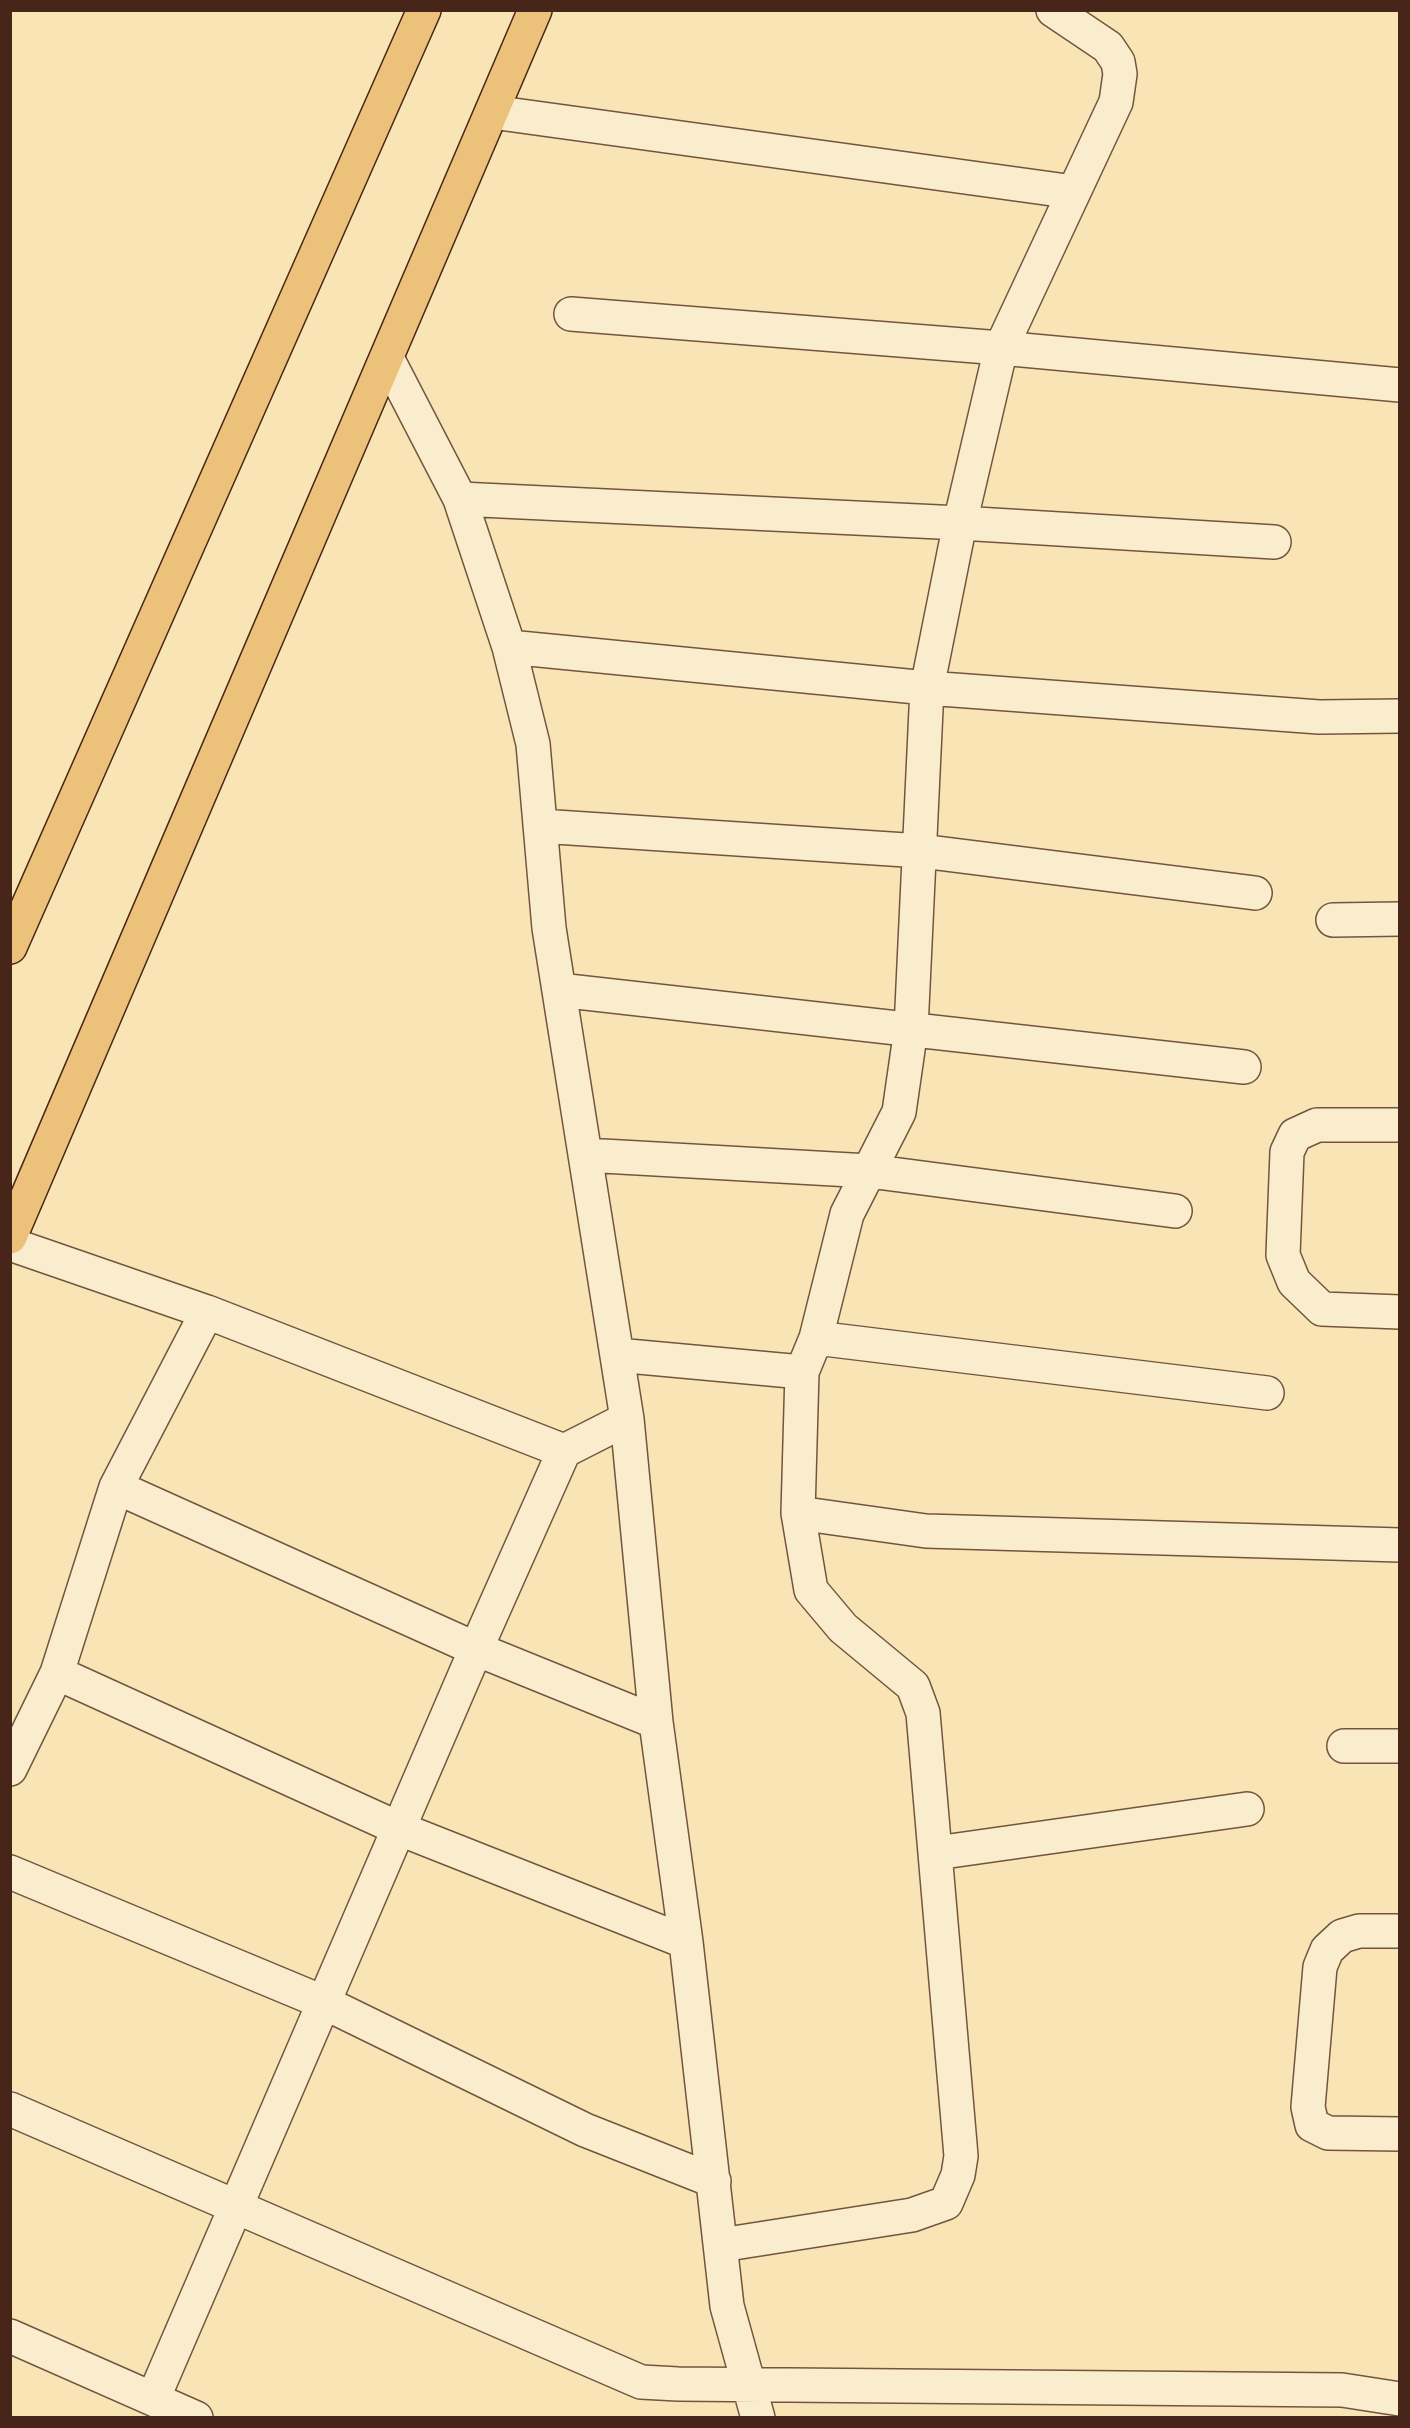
<!DOCTYPE html>
<html>
<head>
<meta charset="utf-8">
<style>
	body { margin:0 }
	#map { position:relative; width:1410px; height:2428px; overflow:hidden; background:#f8e4b4; font-family:Cardo,serif }
	canvas { display:block }
	.frame { position:absolute; inset:0; border:12px solid #472518; pointer-events:none }
</style>
</head>
<body>
<div id="map">
<canvas width="1410" height="2428"></canvas>
<div class="frame"></div>
</div>
<script>
const g = document.querySelector('canvas').getContext('2d');
g.lineJoin = 'round';
function toPath(rows) {
  const path = new Path2D();
  for (const r of rows) {
    path.moveTo(r[0], r[1]);
    for (let i = 2; i < r.length; i += 2) path.lineTo(r[i], r[i + 1]);
  }
  return path;
}
function stroke(path, color, width, dash) {
  g.strokeStyle = color;
  g.lineWidth = width;
  g.lineCap = dash ? 'butt' : 'round';
  g.setLineDash(dash || []);
  g.stroke(path);
}
const minor = toPath([
	[492,112,1074,192],
	[571,314,1001,348,1400,385],
	[387,358,460,499,509,647,533,744,549,928,627,1419,656,1722,686,1942,727,2306,758,2418],
	[460,499,960,523,1274,542],
	[509,647,927,688,1319,717,1400,716],
	[540,826,921,851,1255,893],
	[1333,920,1400,919],
	[559,990,1244,1067],
	[1400,1125,1317,1125,1295,1135,1287,1152,1283,1255,1294,1282,1322,1309,1400,1312],
	[585,1155,869,1171,1175,1211],
	[10,1244,207,1312],
	[816,1338,1267,1393],
	[617,1355,802,1372],
	[116,1487,476,1649,656,1722],
	[798,1513,926,1531,1400,1545],
	[57,1673,400,1829,686,1942],
	[1344,1746,1400,1746],
	[10,1769,57,1673,116,1487,207,1312,564,1451],
	[936,1853,1247,1809],
	[10,1872,325,2003,585,2130,714,2181],
	[1400,1931,1359,1931,1342,1936,1327,1950,1320,1967,1308,2107,1312,2125,1328,2133,1400,2134],
	[10,2109,641,2382,678,2384,1342,2390,1400,2399],
	[721,2245,912,2215,946,2203,958,2175,961,2156,923,1713,913,1686,843,1628,811,1590,798,1513,802,1372,816,1338,847,1214,899,1112,911,1029,927,688,960,523,1001,348,1116,102,1120,74,1118,62,1108,47,1053,10],
	[10,2336,196,2418],
	[153,2399,476,1649,564,1451,627,1419]
]);
const trunk = toPath([
	[10,947,424,10],
	[10,1237,535,10]
]);
stroke(minor, '#73553f', 36);
stroke(trunk, '#472518', 36);
stroke(minor, '#faedce', 33);
stroke(trunk, '#ecc27a', 33);
</script>
</body>
</html>
